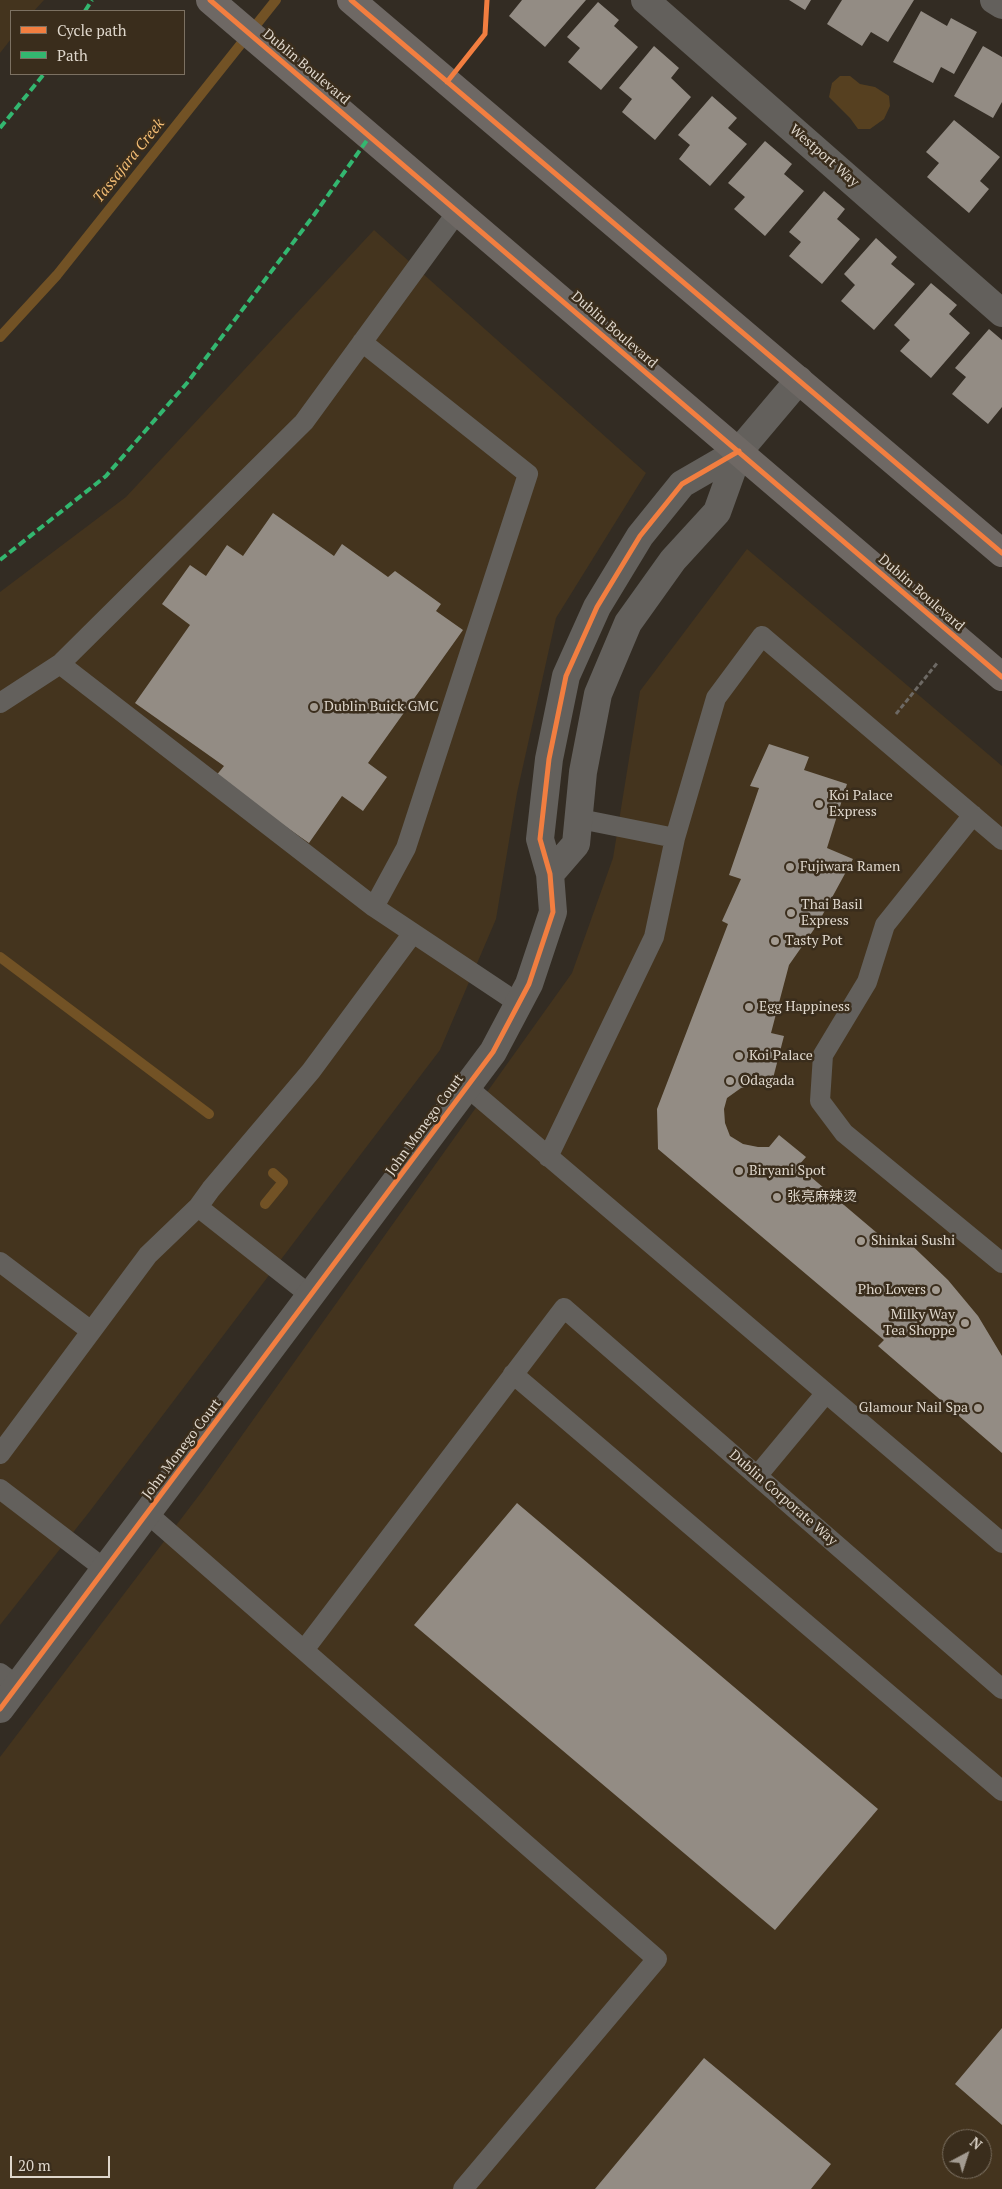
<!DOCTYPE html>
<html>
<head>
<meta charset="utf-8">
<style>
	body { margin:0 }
	#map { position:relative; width:1002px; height:2189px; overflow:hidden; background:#332c23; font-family:"PT Serif",serif }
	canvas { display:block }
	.legend { position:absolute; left:10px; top:10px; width:175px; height:65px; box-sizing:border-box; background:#3a2d1c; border:1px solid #7c7162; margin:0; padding:6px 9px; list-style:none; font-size:15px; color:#dfd7cc }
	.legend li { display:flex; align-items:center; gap:10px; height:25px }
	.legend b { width:25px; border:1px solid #7c7162 }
	.north { position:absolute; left:942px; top:2129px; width:50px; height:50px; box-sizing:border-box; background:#3a2d1c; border:1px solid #7c7162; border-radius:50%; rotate:40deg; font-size:14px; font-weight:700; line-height:20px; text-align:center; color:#dfd7cc }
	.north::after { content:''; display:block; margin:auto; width:18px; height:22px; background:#a39b91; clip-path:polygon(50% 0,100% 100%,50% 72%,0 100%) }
	.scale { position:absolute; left:10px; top:2156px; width:100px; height:22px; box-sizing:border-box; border:2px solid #dfd7cc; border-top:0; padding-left:6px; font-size:15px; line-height:18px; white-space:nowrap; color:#dfd7cc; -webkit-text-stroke:4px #3a2d1c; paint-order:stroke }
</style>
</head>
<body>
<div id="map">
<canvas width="1002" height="2189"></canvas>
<ul class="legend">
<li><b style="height:6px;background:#f27e40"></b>Cycle path</li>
<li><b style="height:6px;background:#33b770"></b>Path</li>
</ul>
<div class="north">N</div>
<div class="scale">20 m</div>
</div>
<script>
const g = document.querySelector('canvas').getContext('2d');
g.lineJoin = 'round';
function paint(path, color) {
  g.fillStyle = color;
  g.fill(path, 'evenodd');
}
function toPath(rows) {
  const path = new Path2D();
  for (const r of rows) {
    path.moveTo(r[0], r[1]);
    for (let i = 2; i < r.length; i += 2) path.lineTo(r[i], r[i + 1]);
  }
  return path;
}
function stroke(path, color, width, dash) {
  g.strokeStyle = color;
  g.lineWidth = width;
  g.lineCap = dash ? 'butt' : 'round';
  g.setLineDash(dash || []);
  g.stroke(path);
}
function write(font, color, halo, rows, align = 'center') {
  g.font = font + ' "PT Serif","Noto Sans SC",serif';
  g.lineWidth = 5;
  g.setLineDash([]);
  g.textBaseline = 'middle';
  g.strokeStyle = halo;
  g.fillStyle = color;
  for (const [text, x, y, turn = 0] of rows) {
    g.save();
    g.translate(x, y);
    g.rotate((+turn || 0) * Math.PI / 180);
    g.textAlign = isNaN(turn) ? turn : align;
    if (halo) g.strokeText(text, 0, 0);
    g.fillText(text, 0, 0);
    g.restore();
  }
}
const built = toPath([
	[0,0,44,0,34,11,11,11,11,39,0,53],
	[374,230,646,473,556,618,517,793,496,919,440,1050,90,1511,0,1625,0,592,126,497],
	[747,549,1002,766,1002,2189,0,2189,0,1757,203,1490,572,973,613,858,640,691],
	[952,2139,982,2139,982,2169,952,2169]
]);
const green = toPath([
	[840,76,850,76,860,84,875,87,889,96,890,106,884,119,870,129,858,129,850,118,829,97,832,83]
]);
const stream = toPath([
	[0,337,57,275,276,0],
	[0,957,209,1114],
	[265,1204,283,1182,273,1173]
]);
const building = toPath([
	[522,0,586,0,545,47,509,16],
	[789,0,811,0,805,10],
	[842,0,914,0,888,42,871,32,862,46,827,24],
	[598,2,619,20,614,26,638,47,601,90,568,62,580,48,567,37],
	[921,11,947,26,951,18,977,32,954,74,941,67,933,83,893,62],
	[654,46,679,68,671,78,691,97,655,140,622,112,632,99,619,88],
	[983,46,1002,57,1002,102,993,118,954,96],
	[712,96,737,118,728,128,747,144,710,186,679,159,690,145,678,135],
	[954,120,1000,157,980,181,989,189,969,213,927,177,939,163,926,152],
	[765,141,792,164,784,174,804,191,765,236,734,209,745,197,728,183],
	[824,191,845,209,837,219,860,239,822,284,789,256,801,242,789,232],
	[876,238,897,257,891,264,915,284,874,330,841,301,855,285,844,274],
	[931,283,957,305,949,314,970,333,931,378,900,351,910,340,894,325],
	[989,329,1002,340,1002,407,988,424,952,394,966,377,955,368],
	[273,513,334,556,342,544,388,577,395,571,441,604,436,611,463,630,368,763,387,777,363,811,342,796,309,843,215,777,224,766,135,703,190,625,162,604,190,565,206,576,227,545,243,556],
	[769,744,809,757,804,770,847,784,827,848,853,859,817,925,789,965,771,1033,784,1036,771,1086,755,1084,741,1088,727,1098,724,1109,725,1123,730,1136,743,1144,758,1147,769,1147,779,1135,806,1157,798,1166,890,1244,899,1233,948,1280,978,1316,1002,1356,1002,1453,878,1346,884,1340,658,1149,657,1109,728,924,722,921,741,879,729,875,759,788,750,786],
	[517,1503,878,1809,775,1930,414,1625],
	[1002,2028,1002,2125,955,2084],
	[704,2058,831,2164,811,2189,595,2189]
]);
const path = toPath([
	[896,714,938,662]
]);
const service = toPath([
	[362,342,528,474,406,848,374,907],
	[60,664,374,907,518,1003],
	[0,703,60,664,304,422,458,211],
	[973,815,885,925,867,982,823,1055,820,1101,844,1133,1002,1263],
	[580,819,675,838],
	[467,1087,1002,1543],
	[548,1157,654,937,675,838,716,698,762,636,1002,840],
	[198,1207,311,1296],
	[0,1262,91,1331],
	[513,1374,1002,1791],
	[0,1454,148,1255,198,1207,211,1189,311,1071,413,933],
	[757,1476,826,1393],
	[0,1489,106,1570],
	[148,1514,657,1959,463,2189],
	[304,1650,564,1308,1002,1689],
	[0,1673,17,1686]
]);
const minor = toPath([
	[645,0,1002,313],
	[994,0,1002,5],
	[550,874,576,844,583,772,598,694,628,623,673,560,717,512,739,451,799,380],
	[0,1709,493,1052,529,984,553,912,550,874,540,839,549,759,566,676,597,607,640,536,682,484,739,451]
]);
const primary = toPath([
	[210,0,1002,677],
	[351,0,1002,553]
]);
const quiet = toPath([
	[85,11,92,0],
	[0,128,44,74],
	[0,560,106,476,187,383,314,215,370,136]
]);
const cycleway = toPath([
	[210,0,1002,677],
	[351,0,1002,553],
	[447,82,485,34,487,0],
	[0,1709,493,1052,529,984,553,912,550,874,540,839,549,759,566,676,597,607,640,536,682,484,739,451]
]);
const markers = [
	[314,707,5,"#a39b91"],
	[819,804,5,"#a39b91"],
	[790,867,5,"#a39b91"],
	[791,913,5,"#a39b91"],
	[775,941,5,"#a39b91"],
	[749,1007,5,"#a39b91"],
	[739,1056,5,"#a39b91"],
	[730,1081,5,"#a39b91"],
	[739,1171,5,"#a39b91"],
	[777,1197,5,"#a39b91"],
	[861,1241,5,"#a39b91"],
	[936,1290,5,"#a39b91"],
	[965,1323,5,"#a39b91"],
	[978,1408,5,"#a39b91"]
];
const streetNames = [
	["Dublin Boulevard",306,67,40],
	["Westport Way",824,156,41],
	["Dublin Boulevard",614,330,41],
	["Dublin Boulevard",921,593,41],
	["John Monego Court",425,1125,-54],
	["John Monego Court",182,1449,-53],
	["Dublin Corporate Way",783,1498,41]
];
const poiNames = [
	["Dublin Buick GMC",324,707],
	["Koi Palace",829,796],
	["Express",829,812],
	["Fujiwara Ramen",800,867],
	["Thai Basil",801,905],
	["Express",801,921],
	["Tasty Pot",785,941],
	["Egg Happiness",759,1007],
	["Koi Palace",749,1056],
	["Odagada",740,1081],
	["Biryani Spot",749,1171],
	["张亮麻辣烫",787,1197],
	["Shinkai Sushi",871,1241],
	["Pho Lovers",926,1290,"right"],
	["Milky Way",955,1315,"right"],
	["Tea Shoppe",955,1331,"right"],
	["Glamour Nail Spa",968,1408,"right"]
];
const waterNames = [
	["Tassajara Creek",129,161,-51]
];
paint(built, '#44341e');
paint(green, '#564020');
stroke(stream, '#725225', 10);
paint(building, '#938c84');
stroke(path, '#6d6964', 3, [5, 2.5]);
stroke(service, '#63605c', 20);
stroke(minor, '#63605c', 28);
stroke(primary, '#6e6864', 28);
stroke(quiet, '#33b770', 4, [8, 4]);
stroke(cycleway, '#f27e40', 5);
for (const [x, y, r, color] of markers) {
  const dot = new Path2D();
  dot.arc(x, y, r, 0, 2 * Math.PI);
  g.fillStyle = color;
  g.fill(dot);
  stroke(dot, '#3a2d1c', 2);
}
write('14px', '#dfd7cc', '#3a2d1c', streetNames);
write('14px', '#dfd7cc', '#3a2d1c', poiNames, 'left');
write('italic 15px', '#f2bc74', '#3a2d1c', waterNames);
</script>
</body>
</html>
